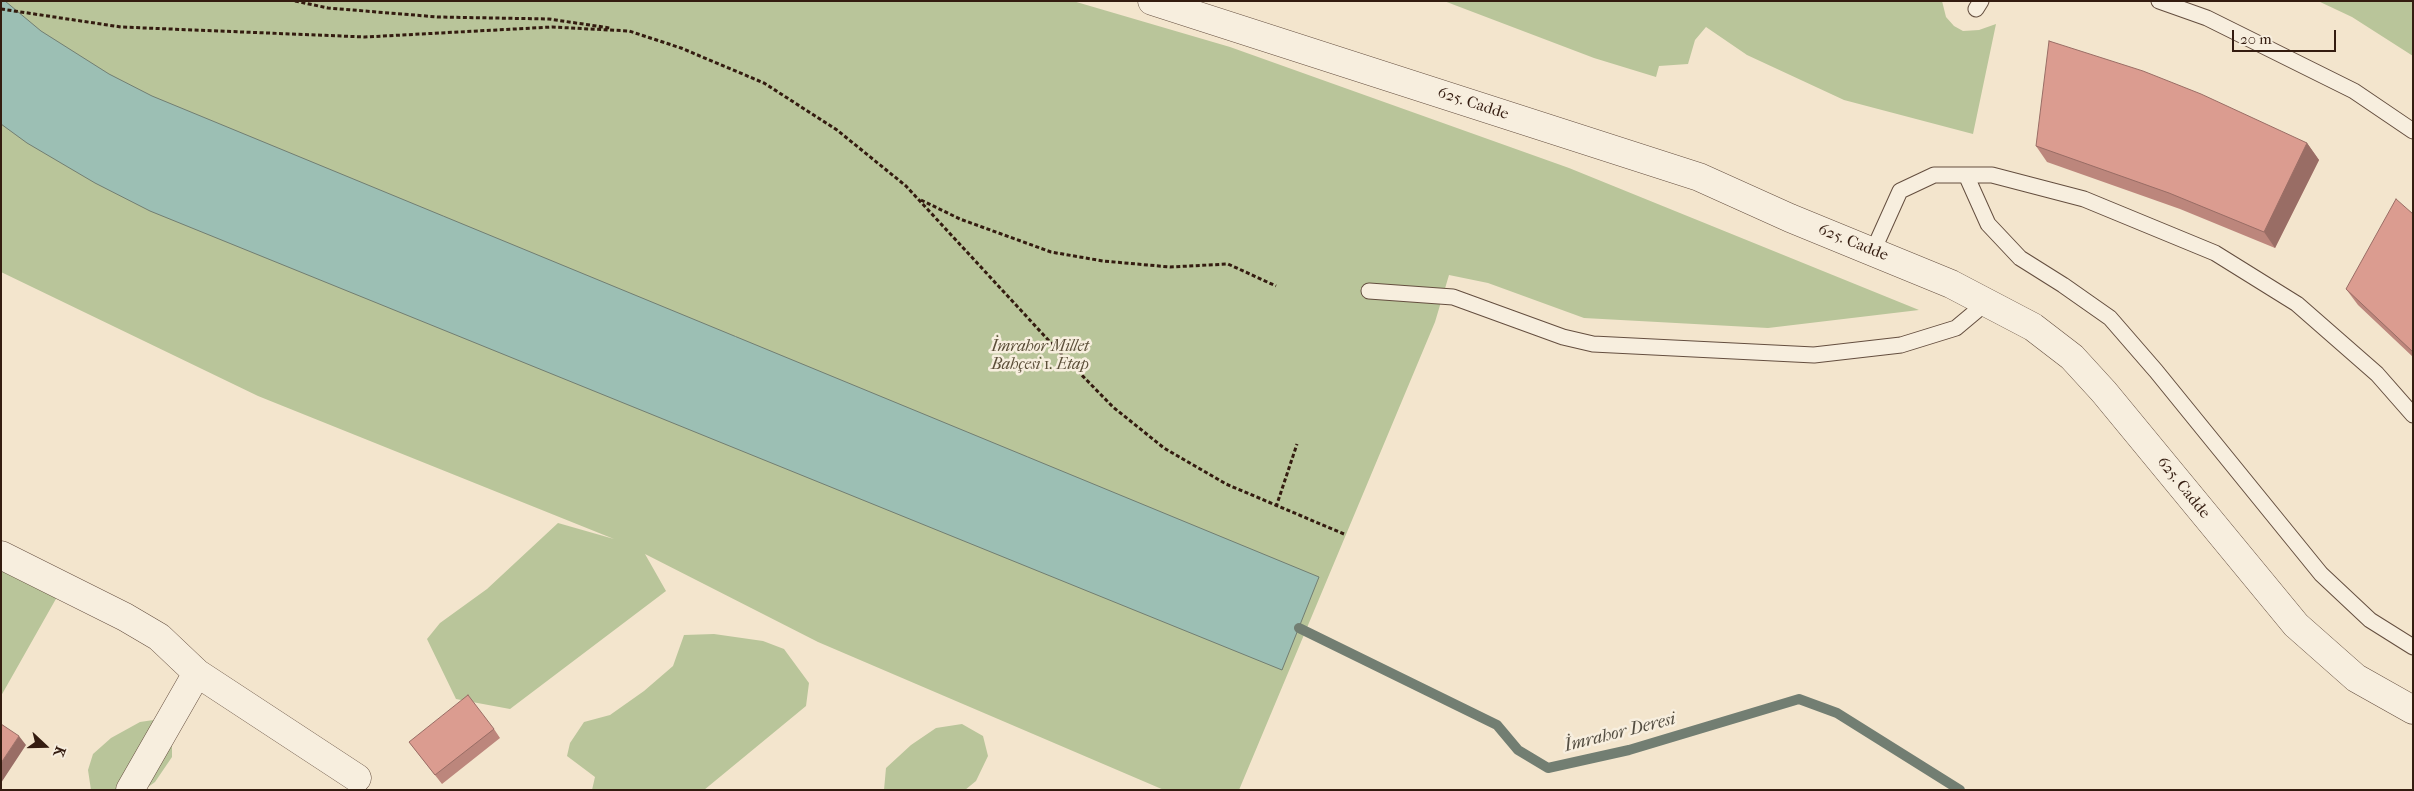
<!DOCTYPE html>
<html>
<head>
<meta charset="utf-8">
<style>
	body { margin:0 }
	#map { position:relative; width:2414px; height:791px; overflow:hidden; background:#f3e5cd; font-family:"IM FELL French Canon",serif }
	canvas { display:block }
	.frame { position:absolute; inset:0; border:2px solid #341c10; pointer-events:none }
	.north { position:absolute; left:20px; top:721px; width:50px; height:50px; -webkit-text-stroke:4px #f7eede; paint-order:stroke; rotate:111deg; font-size:14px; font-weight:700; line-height:20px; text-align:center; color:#341c10 }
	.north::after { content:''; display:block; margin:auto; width:18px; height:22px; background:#341c10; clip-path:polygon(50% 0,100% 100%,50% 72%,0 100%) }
	.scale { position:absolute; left:2232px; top:30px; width:104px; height:22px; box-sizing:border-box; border:2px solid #341c10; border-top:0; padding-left:6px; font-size:15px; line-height:18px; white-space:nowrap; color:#341c10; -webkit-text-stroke:4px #f7eede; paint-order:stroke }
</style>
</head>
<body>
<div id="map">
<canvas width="2414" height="791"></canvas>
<div class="frame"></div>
<div class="north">K</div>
<div class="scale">20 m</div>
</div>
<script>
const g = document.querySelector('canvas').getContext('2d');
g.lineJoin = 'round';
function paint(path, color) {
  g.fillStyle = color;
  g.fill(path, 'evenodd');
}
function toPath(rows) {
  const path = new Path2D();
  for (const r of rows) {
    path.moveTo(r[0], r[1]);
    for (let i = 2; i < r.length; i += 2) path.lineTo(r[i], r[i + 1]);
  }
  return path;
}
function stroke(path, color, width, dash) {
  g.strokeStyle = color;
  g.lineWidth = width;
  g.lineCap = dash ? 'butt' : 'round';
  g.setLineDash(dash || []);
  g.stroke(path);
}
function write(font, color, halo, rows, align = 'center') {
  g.font = font + ' "IM FELL French Canon",serif';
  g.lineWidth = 5;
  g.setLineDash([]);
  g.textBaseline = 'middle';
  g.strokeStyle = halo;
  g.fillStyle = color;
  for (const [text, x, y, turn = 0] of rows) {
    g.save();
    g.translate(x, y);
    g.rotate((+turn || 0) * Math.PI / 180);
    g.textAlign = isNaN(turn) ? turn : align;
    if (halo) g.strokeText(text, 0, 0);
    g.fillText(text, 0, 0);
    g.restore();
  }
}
const green = toPath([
	[1,1,1073,1,1230,47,1569,168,1919,310,1768,328,1584,318,1488,283,1449,275,1435,322,1239,790,1164,790,818,642,645,554,666,591,510,709,456,699,427,639,440,623,487,589,558,523,614,539,258,396,1,272],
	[1444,1,1942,1,1946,17,1954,26,1963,31,1979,30,1996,24,1973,134,1844,100,1747,55,1706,27,1695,40,1688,64,1659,66,1656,77,1594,58],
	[2318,1,2413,1,2413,56,2352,17],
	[1,568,57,597,1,696],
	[714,634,763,641,784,649,809,683,806,706,704,790,592,790,595,777,567,756,570,743,584,722,610,715,644,691,673,666,684,635],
	[160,719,172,733,172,757,155,782,144,790,91,790,88,770,93,754,111,738,140,722],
	[962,724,983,736,988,756,976,781,965,790,884,790,886,768,911,745,936,728]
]);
const water = toPath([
	[1,1,5,1,41,31,109,74,152,96,1319,577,1282,670,150,211,95,183,27,143,1,124,1,1]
]);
const stream = toPath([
	[1299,628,1497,725,1518,750,1548,768,1629,750,1799,699,1837,713,1960,790]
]);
const path = toPath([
	[295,1,328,8,438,17,549,19,610,28],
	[1,9,121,27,365,37,552,27,629,31,681,48,764,83,837,130,906,186,1064,357,1113,407,1164,448,1226,484,1344,534],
	[921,200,960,219,1051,252,1103,261,1170,267,1228,264,1276,286],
	[1276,507,1297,444]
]);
const service = toPath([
	[2159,1,2207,18,2354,91,2413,131],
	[1976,9,1981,1],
	[1966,175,1988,224,2020,258,2063,285,2110,318,2156,371,2321,574,2370,620,2413,647],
	[1873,251,1900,191,1934,175,1992,175,2084,199,2215,253,2297,304,2377,374,2413,415],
	[1369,291,1453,297,1563,337,1593,344,1814,355,1901,345,1956,328,1987,302]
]);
const minor = toPath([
	[1152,1,1699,177,1790,218,1951,284,2033,327,2072,357,2104,392,2296,625,2356,678,2413,710],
	[1,555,125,617,159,637,197,673,357,778],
	[130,790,197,673]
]);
const wall = toPath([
	[2307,143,2319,160,2275,248,2180,209,2047,162,2036,146],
	[2413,214,2413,357,2358,305,2346,289],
	[494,729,500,738,442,784,409,742]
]);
const shadedWall = toPath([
	[2307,143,2319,160,2275,248,2264,232],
	[19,736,26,745,1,783,1,763]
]);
const building = toPath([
	[2049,41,2143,71,2201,94,2307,143,2264,232,2169,193,2036,146,2049,41],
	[2396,199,2413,214,2413,352,2346,289,2396,199],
	[468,695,494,729,435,775,409,742,468,695],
	[1,724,19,736,1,763,1,724]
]);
const streetNames = [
	["625. Cadde",1473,104,18],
	["625. Cadde",1853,243,22],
	["625. Cadde",2183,488,51]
];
const parkNames = [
	["İmrahor Millet",1040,347],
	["Bahçesi 1. Etap",1040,365]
];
const waterNames = [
	["İmrahor Deresi",1620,733,-14]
];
paint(green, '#b9c59a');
paint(water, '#9cbfb4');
stroke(water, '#727e72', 1);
stroke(stream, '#727e72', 10);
stroke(service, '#644e3f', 17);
stroke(minor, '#644e3f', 29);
stroke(path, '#341c10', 3, [4, 2.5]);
stroke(service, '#f7eede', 15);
stroke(minor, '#f7eede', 28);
paint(wall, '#bc867c');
paint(shadedWall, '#996d65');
paint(building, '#db9c90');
stroke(building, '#996d65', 1);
write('16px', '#341c10', '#f7eede', streetNames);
write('italic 16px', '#5c4f39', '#f7eede', parkNames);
write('italic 18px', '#534d41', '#f7eede', waterNames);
</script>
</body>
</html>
